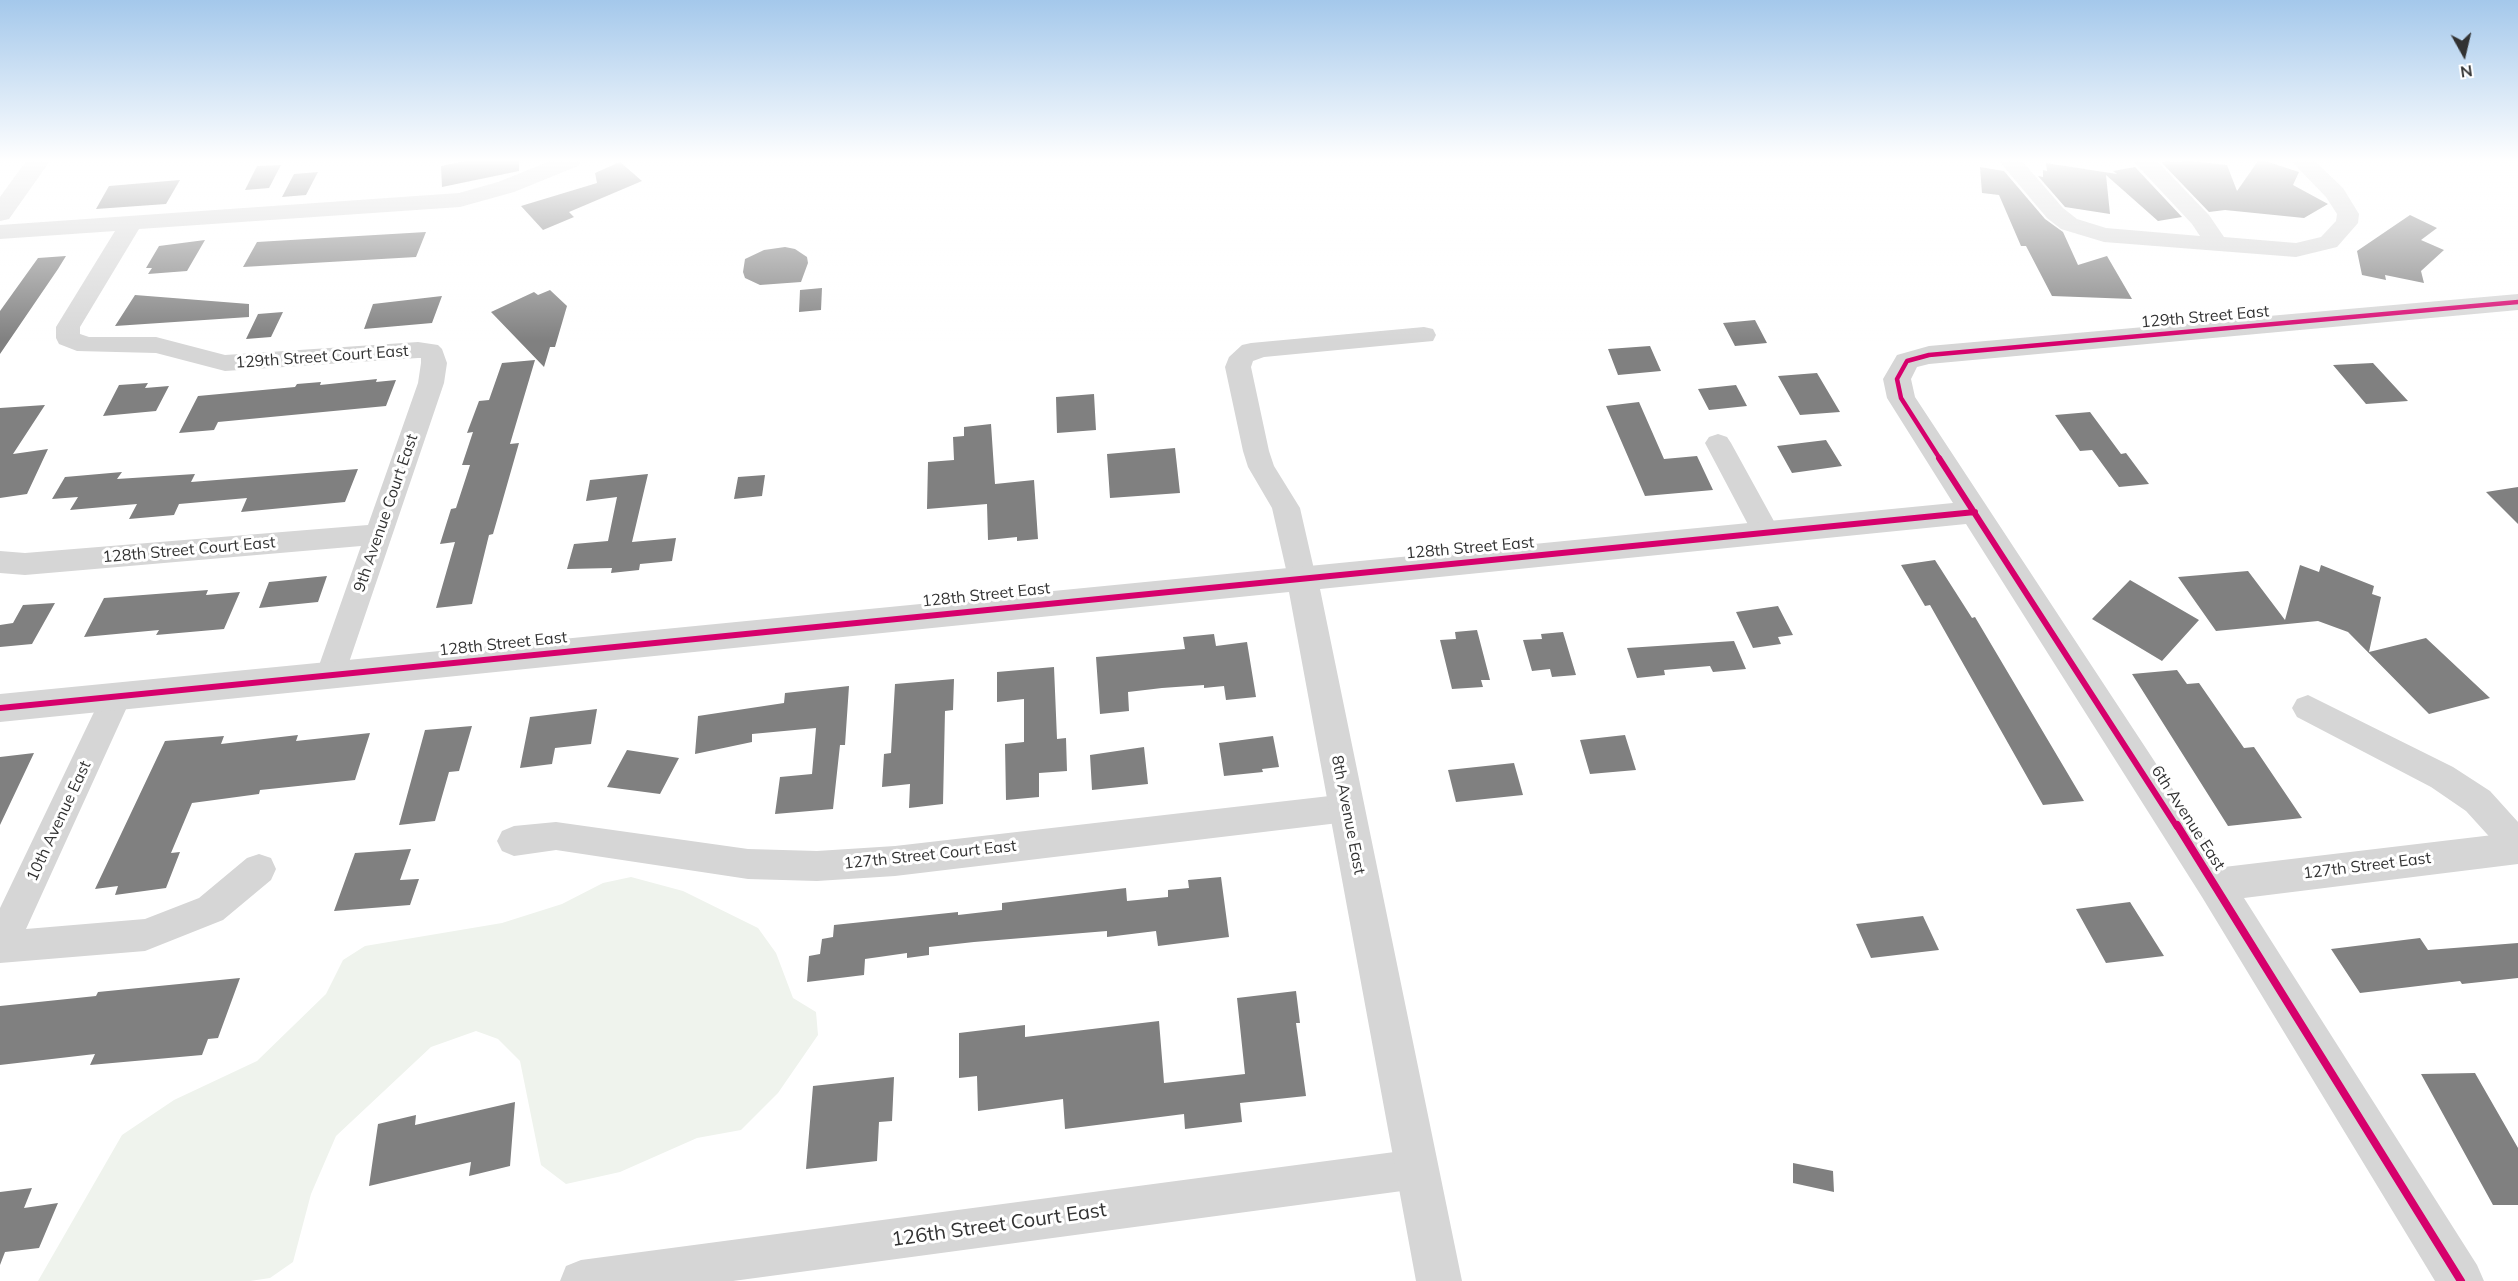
<!DOCTYPE html>
<html>
<head>
<meta charset="utf-8">
<style>
	body { margin:0 }
	#map { position:relative; width:2518px; height:1281px; overflow:hidden; background:#fff; font-family:Mulish,sans-serif }
	canvas { display:block }
	.north { position:absolute; left:2434px; top:24px; width:60px; height:60px; -webkit-text-stroke:4px #fff; paint-order:stroke; rotate:172deg; font-size:16px; font-weight:700; line-height:24px; text-align:center; color:#323232 }
	.north::after { content:''; display:block; margin:auto; width:21px; height:27px; background:#323232; clip-path:polygon(50% 0,100% 100%,50% 72%,0 100%) }
</style>
</head>
<body>
<div id="map">
<canvas width="2518" height="1281"></canvas>
<div class="north">N</div>
</div>
<script>
const g = document.querySelector('canvas').getContext('2d');
g.lineJoin = 'round';
function paint(path, color) {
  g.fillStyle = color;
  g.fill(path, 'evenodd');
}
function toPath(rows) {
  const path = new Path2D();
  for (const r of rows) {
    path.moveTo(r[0], r[1]);
    for (let i = 2; i < r.length; i += 2) path.lineTo(r[i], r[i + 1]);
  }
  return path;
}
function stroke(path, color, width, dash) {
  g.strokeStyle = color;
  g.lineWidth = width;
  g.lineCap = dash ? 'butt' : 'round';
  g.setLineDash(dash || []);
  g.stroke(path);
}
function write(font, color, halo, rows, align = 'center') {
  g.font = font + ' Mulish,sans-serif';
  g.lineWidth = 6;
  g.setLineDash([]);
  g.textBaseline = 'middle';
  g.strokeStyle = halo;
  g.fillStyle = color;
  for (const [text, x, y, turn = 0] of rows) {
    g.save();
    g.translate(x, y);
    g.rotate((+turn || 0) * Math.PI / 180);
    g.textAlign = isNaN(turn) ? turn : align;
    if (halo) g.strokeText(text, 0, 0);
    g.fillText(text, 0, 0);
    g.restore();
  }
}
const green = toPath([
	[631,877,683,891,758,928,776,953,793,998,816,1012,818,1035,778,1093,741,1130,697,1138,620,1172,566,1184,541,1165,520,1061,498,1039,476,1031,431,1047,336,1136,311,1194,293,1262,270,1278,250,1281,38,1281,122,1135,174,1100,257,1061,326,994,343,960,365,946,502,923,562,904,603,883]
]);
const building = toPath([
	[465,161,519,161,519,171,442,187,441,166],
	[2191,161,2227,165,2237,191,2258,161,2265,161,2299,172,2293,185,2328,204,2304,218,2225,210,2209,212,2161,162],
	[620,162,642,181,569,212,574,217,543,230,521,206,597,183,595,173],
	[2046,163,2117,174,2113,171,2135,167,2182,217,2158,221,2106,175,2110,214,2065,207,2038,176,2043,177,2043,170,2047,171],
	[281,165,269,188,245,190,257,166],
	[1980,167,2004,171,2045,219,2063,232,2078,265,2107,256,2132,299,2052,296,2026,246,2021,246,1999,195,1982,193],
	[318,172,306,195,282,197,294,174],
	[180,180,166,204,96,209,109,186],
	[2410,215,2437,228,2421,240,2444,250,2421,271,2424,283,2385,275,2386,280,2362,275,2357,251],
	[426,232,416,257,243,267,257,242],
	[205,240,187,271,148,274,152,268,146,268,159,246],
	[785,247,795,249,807,257,808,263,801,282,760,285,745,278,743,272,745,259,764,250],
	[66,256,58,269,0,354,0,311,38,258],
	[822,288,821,310,799,312,800,290],
	[550,290,567,306,555,347,550,347,544,367,491,312,534,292,538,295],
	[135,295,249,304,249,317,115,326],
	[442,296,432,323,364,329,373,304],
	[283,312,271,337,246,339,258,314],
	[1755,320,1767,343,1735,346,1723,323],
	[1650,346,1661,371,1618,375,1608,349],
	[535,360,510,444,519,443,493,534,489,535,472,604,436,608,455,542,440,544,451,509,456,508,470,465,462,465,473,432,467,433,479,401,489,400,502,363],
	[2373,363,2408,401,2366,404,2333,365],
	[1817,373,1840,412,1800,415,1778,376],
	[377,379,376,382,396,380,386,406,218,422,214,430,179,433,198,396,295,387,297,384,321,382,320,385],
	[148,383,145,388,169,386,156,411,103,416,119,385],
	[1736,385,1747,406,1709,410,1698,389],
	[1094,394,1096,430,1057,433,1056,397],
	[1639,402,1664,459,1697,456,1713,490,1645,496,1606,406],
	[45,405,13,454,48,449,27,494,0,498,0,408],
	[2090,412,2121,454,2126,453,2149,484,2119,487,2092,450,2080,451,2055,415],
	[991,424,995,484,1034,480,1038,539,1017,541,1017,537,988,540,987,504,927,509,928,462,954,460,953,437,964,436,964,427],
	[1826,440,1842,466,1792,473,1777,446],
	[1175,448,1180,493,1110,498,1107,454],
	[358,469,345,502,241,512,247,498,179,504,174,515,129,519,137,504,70,510,78,497,52,499,65,477,122,472,117,479,195,474,191,482],
	[648,474,632,542,676,538,672,561,640,564,639,570,611,573,612,568,567,569,574,544,608,541,617,497,586,501,590,480],
	[765,475,762,496,734,499,738,477],
	[2518,487,2518,524,2486,492],
	[1935,560,1972,618,1975,617,2084,801,2043,805,1930,605,1925,606,1901,565],
	[2300,565,2319,572,2321,565,2374,586,2372,594,2381,597,2369,652,2426,638,2490,698,2429,714,2348,632,2318,621,2216,631,2178,577,2248,571,2285,620],
	[327,576,318,602,259,608,269,582],
	[2130,580,2199,620,2162,661,2092,619],
	[208,590,206,595,240,592,224,629,156,635,159,630,84,637,104,598],
	[55,603,32,644,0,647,0,625,13,623,23,605],
	[1778,606,1793,635,1778,637,1781,644,1753,648,1736,612],
	[1477,630,1490,680,1481,680,1483,687,1452,689,1440,640,1456,639,1455,632],
	[1563,632,1576,675,1552,677,1550,669,1532,671,1523,640,1542,639,1541,634],
	[1214,634,1216,646,1247,642,1256,697,1226,700,1224,686,1204,688,1204,685,1162,688,1128,692,1129,711,1100,714,1096,657,1185,649,1183,637],
	[1734,641,1746,669,1713,672,1710,666,1664,670,1665,675,1637,678,1627,648],
	[1054,667,1057,739,1066,738,1067,771,1039,773,1039,797,1006,800,1005,744,1024,742,1024,699,997,702,997,672],
	[2177,670,2187,684,2199,683,2244,748,2254,747,2302,818,2228,826,2132,674],
	[954,679,953,710,945,711,943,804,909,808,910,784,882,787,884,754,891,753,895,684],
	[849,686,845,745,840,745,833,809,775,814,780,777,812,774,816,728,752,734,752,742,695,754,698,716,784,703,785,693],
	[597,709,591,744,555,748,552,764,520,768,530,717],
	[472,726,459,771,449,772,435,821,399,825,425,730],
	[370,733,355,780,260,790,259,794,192,803,171,853,180,852,166,888,115,895,118,886,95,889,165,741,224,736,221,744,298,735,296,741],
	[1625,735,1636,770,1590,774,1580,740],
	[1273,736,1279,767,1262,769,1263,772,1224,776,1219,743],
	[1144,747,1148,784,1092,790,1090,755],
	[627,750,679,758,660,794,607,787],
	[34,753,0,825,0,757],
	[1514,763,1523,795,1456,802,1448,770],
	[411,849,400,880,419,879,410,905,334,911,355,853],
	[1221,877,1229,937,1158,946,1156,931,1107,937,1107,931,974,942,929,947,929,955,907,958,907,953,865,959,864,975,807,982,809,956,820,954,822,939,833,937,834,925,958,912,958,915,1002,910,1002,903,1126,888,1127,901,1168,897,1168,890,1189,888,1188,880],
	[2130,902,2164,956,2106,963,2076,909],
	[1923,916,1939,950,1871,958,1856,924],
	[2420,938,2428,950,2518,943,2518,978,2462,984,2460,981,2360,993,2331,949],
	[240,978,218,1038,208,1039,202,1055,90,1065,95,1054,0,1065,0,1006,96,996,98,992],
	[1296,991,1300,1023,1296,1023,1306,1096,1240,1103,1242,1122,1185,1129,1184,1114,1065,1129,1063,1099,978,1111,977,1076,959,1078,959,1033,1025,1025,1025,1037,1159,1021,1164,1083,1245,1074,1237,998],
	[2475,1073,2518,1148,2518,1205,2493,1205,2421,1074],
	[894,1077,892,1121,879,1122,877,1161,806,1169,813,1086],
	[515,1102,510,1166,469,1176,471,1162,369,1186,378,1124,416,1115,415,1125],
	[1793,1163,1833,1171,1834,1192,1793,1183],
	[32,1188,24,1208,58,1203,39,1248,5,1252,0,1265,0,1192]
]);
const minor = toPath([
	[550,161,581,161,578,166,514,192,460,207,139,229,80,327,80,334,89,337,156,337,225,355,418,342,438,345,442,349,447,363,444,383,342,683,331,686,320,683,316,674,361,546,25,575,0,573,0,551,25,553,368,525,418,383,421,363,421,358,418,358,225,371,156,353,77,351,59,344,56,338,56,327,115,231,0,239,0,225,459,193,498,182,550,161],
	[1999,161,2022,161,2063,208,2077,219,2106,228,2200,236,2192,224,2133,161,2157,161,2209,215,2224,237,2296,243,2321,237,2336,221,2337,214,2326,197,2291,161,2315,161,2343,188,2359,214,2358,223,2337,247,2296,257,2104,242,2061,229,2047,218,1999,161],
	[1424,327,1433,329,1436,335,1433,341,1264,357,1253,361,1251,367,1269,451,1274,466,1300,508,1316,578,1312,586,1302,589,1292,586,1288,578,1272,508,1248,467,1243,451,1225,367,1229,357,1242,345,1251,343,1424,327],
	[1718,434,1727,437,1731,443,1781,534,1777,541,1767,544,1757,541,1753,534,1705,443,1709,437,1718,434],
	[117,684,128,687,132,696,26,929,145,919,199,898,247,858,259,854,271,858,276,869,271,880,223,920,145,951,0,963,0,908,106,687,117,684],
	[2308,695,2453,767,2490,791,2518,822,2518,860,2506,855,2466,811,2431,787,2297,717,2292,708,2297,699,2308,695],
	[1347,794,1359,798,1363,808,1359,818,1347,822,895,876,817,881,748,879,556,850,514,856,502,851,497,841,502,831,514,826,556,822,748,849,817,851,895,846,1347,794],
	[1417,1149,1431,1155,1437,1169,1431,1183,1417,1189,733,1281,560,1281,566,1266,581,1260,1417,1149]
]);
const tertiary = toPath([
	[26,161,50,161,9,219,0,221,0,197,26,161],
	[2518,294,2518,310,1929,364,1917,367,1911,379,1915,397,2224,867,2518,832,2518,864,2244,898,2477,1265,2484,1281,2435,1281,2202,897,1966,524,1320,589,1462,1281,1416,1281,1289,592,0,722,0,694,1953,503,1887,398,1883,379,1897,355,1929,346,2518,294]
]);
const cyclewayFar2 = toPath([
	[1940,459,1901,398,1897,379,1907,361,1929,355,2518,302]
]);
const cyclewayFar1 = toPath([
	[1939,458,2177,827],
	[0,708,1975,512]
]);
const cycleway = toPath([
	[2177,825,2461,1281]
]);
const streetNames = [
	["129th Street East",2205,317,-5],
	["129th Street Court East",322,357,-4],
	["9th Avenue Court East",386,513,-71],
	["128th Street East",1470,548,-5],
	["128th Street Court East",189,550,-5],
	["128th Street East",986,595,-6],
	["128th Street East",503,644,-6],
	["8th Avenue East",1348,815,79],
	["6th Avenue East",2188,818,57],
	["10th Avenue East",59,821,-65],
	["127th Street Court East",930,855,-6],
	["127th Street East",2367,866,-7]
];
const nearStreetnames = [
	["126th Street Court East",999,1225,-8]
];
paint(green, '#eff3ed');
paint(building, '#808080');
paint(minor, '#d6d6d6');
paint(tertiary, '#d6d6d6');
stroke(cyclewayFar2, '#d6006c', 4.5);
stroke(cyclewayFar1, '#d6006c', 6);
stroke(cycleway, '#d6006c', 8);
const sky = g.createLinearGradient(0, 0, 0, 341);
sky.addColorStop(0, '#a4c8eb');
sky.addColorStop(0.47, '#fff');
sky.addColorStop(1, '#ffffff00');
g.fillStyle = sky;
g.fillRect(0, 0, 2518, 341);
write('16px', '#323232', '#fff', streetNames);
write('20px', '#323232', '#fff', nearStreetnames);
</script>
</body>
</html>
